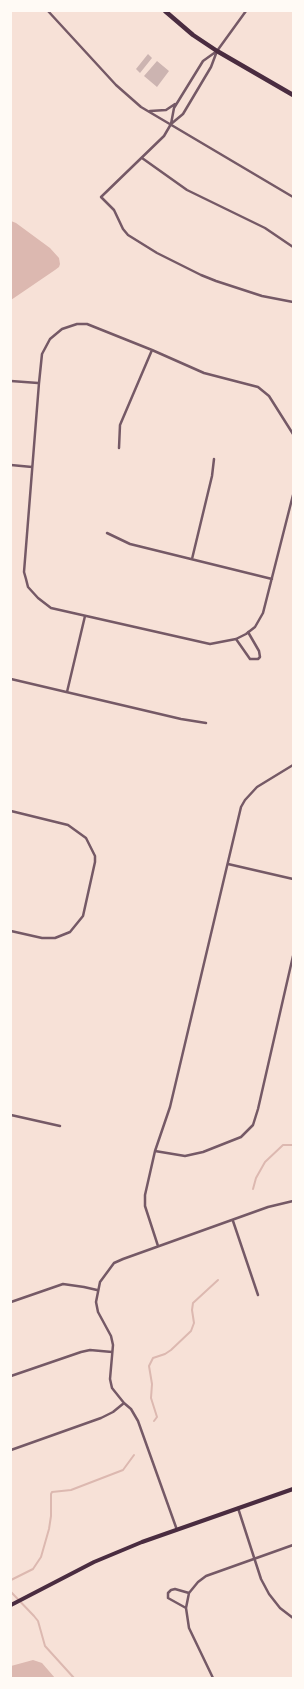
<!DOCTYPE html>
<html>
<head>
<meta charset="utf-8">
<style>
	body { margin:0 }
	#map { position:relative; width:304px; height:1689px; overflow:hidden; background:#f7e1d7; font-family:"PT Sans Narrow",sans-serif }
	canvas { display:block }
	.frame { position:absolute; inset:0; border:12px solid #fffaf5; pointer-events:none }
</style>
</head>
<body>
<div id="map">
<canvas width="304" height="1689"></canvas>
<div class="frame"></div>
</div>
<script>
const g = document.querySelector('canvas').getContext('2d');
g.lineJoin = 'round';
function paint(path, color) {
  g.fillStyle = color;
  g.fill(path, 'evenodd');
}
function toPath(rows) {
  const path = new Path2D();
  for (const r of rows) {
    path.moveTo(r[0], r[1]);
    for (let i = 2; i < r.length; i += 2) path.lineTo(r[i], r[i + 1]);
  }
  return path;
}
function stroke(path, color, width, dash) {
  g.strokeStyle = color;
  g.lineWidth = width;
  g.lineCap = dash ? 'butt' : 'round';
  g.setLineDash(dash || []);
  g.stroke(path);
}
const water = toPath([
	[11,221,16,223,50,248,59,258,60,264,59,267,55,270,11,300],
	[33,1660,42,1663,55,1678,11,1678,11,1666]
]);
const stream = toPath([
	[253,1189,256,1178,265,1162,283,1145,293,1145],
	[154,1421,157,1417,151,1398,152,1384,149,1366,153,1358,165,1354,171,1350,191,1331,194,1323,192,1310,193,1303,218,1280],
	[11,1580,33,1569,41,1557,49,1529,51,1516,51,1494,52,1492,71,1490,123,1470,134,1455],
	[11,1592,34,1616,38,1621,45,1646,74,1678]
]);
const building = toPath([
	[148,54,152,58,140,73,136,69],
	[157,61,169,71,157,87,144,76]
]);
const minor = toPath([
	[48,11,116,85,141,107,293,197],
	[246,11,217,51,203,61,174,108,171,124,164,136,101,197,114,210,123,229,128,235,157,253,201,275,216,281,262,296,293,302],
	[150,111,166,110,175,104],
	[171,124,183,114,211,67,217,51],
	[142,158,187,190,265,228,293,247],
	[11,381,38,383],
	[293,434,269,396,258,387,204,373,152,350,87,324,77,324,62,329,50,339,42,354,39,383,24,572,26,579,28,587,38,598,51,608,210,644,236,639,246,634,255,627,263,613,293,495],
	[119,448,120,425,152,350],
	[11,465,32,467],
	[107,533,130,544,272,579],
	[192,559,212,476,214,459],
	[236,639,250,659,258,659,260,657,259,651,248,632],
	[11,679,181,719,206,723],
	[67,692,85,616],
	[11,811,68,825,86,838,95,856,95,862,83,916,70,932,55,938,42,938,11,931],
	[228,864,293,879],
	[11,1115,60,1126],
	[155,1151,185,1156,203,1152,241,1137,253,1125,258,1109,293,956],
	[233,1221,258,1295],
	[158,1246,145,1206,145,1195,155,1151,170,1107,241,807,245,800,257,787,293,765],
	[11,1302,63,1284,84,1287,97,1290],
	[11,1376,81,1352,90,1350,112,1352],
	[11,1450,101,1418,113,1412,124,1403],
	[238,1508,261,1579,269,1594,280,1608,293,1618],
	[177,1530,138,1421,131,1409,124,1403,112,1388,110,1379,113,1345,111,1336,98,1312,96,1302,100,1282,114,1263,123,1259,268,1207,293,1201],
	[186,1608,168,1598,168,1593,171,1590,175,1589,189,1593],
	[213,1678,189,1628,186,1608,189,1593,198,1582,206,1576,293,1545]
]);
const secondary = toPath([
	[11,1605,94,1562,142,1542,293,1489]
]);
const primary = toPath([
	[165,11,193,35,217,51,293,95]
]);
paint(water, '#dcb8b0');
stroke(stream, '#dcb8b0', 2);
paint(building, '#ccb4b1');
stroke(minor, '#755966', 2.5);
stroke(secondary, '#4a2c40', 4);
stroke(primary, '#4a2c40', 4.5);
</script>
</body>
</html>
